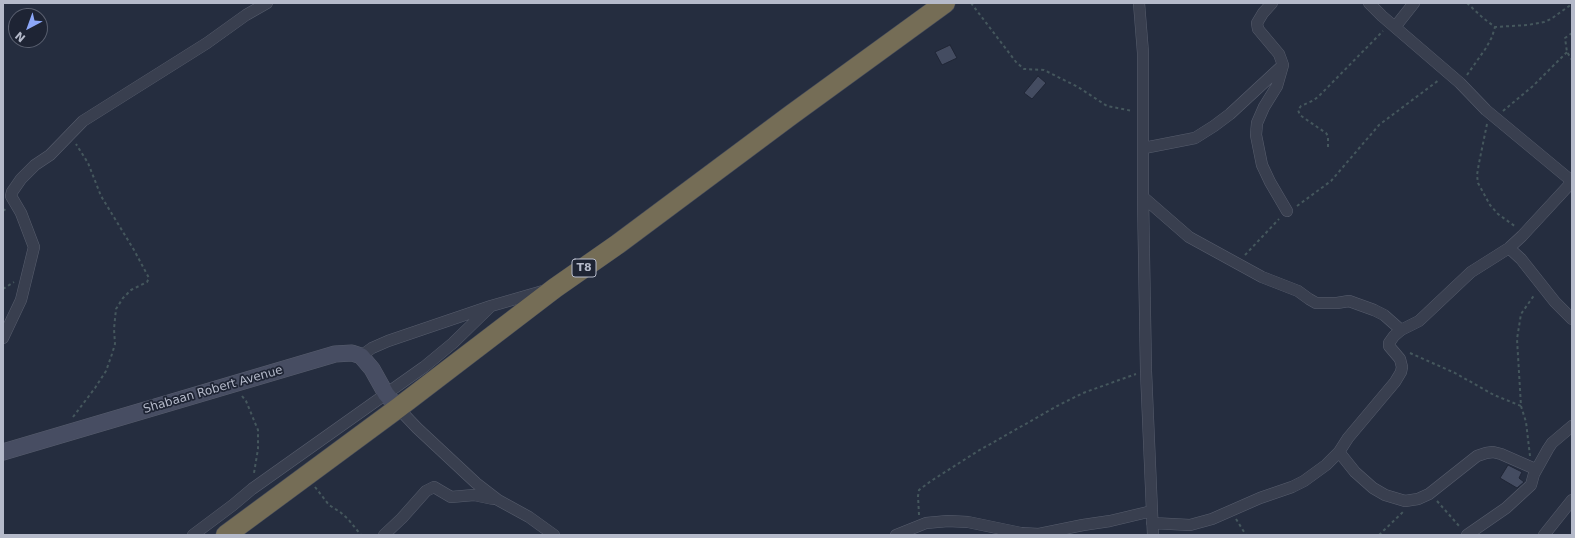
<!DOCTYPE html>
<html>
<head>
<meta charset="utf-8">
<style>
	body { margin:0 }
	#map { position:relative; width:1575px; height:538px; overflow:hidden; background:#252d3f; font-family:"DejaVu Sans",sans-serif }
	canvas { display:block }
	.frame { position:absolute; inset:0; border:4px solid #b5baca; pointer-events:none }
	.north { position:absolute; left:8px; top:8px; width:40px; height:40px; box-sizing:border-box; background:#1e2434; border:1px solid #5a6070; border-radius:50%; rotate:221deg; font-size:11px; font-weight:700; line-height:16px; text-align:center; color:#b5baca }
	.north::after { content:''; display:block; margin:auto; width:14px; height:18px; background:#8ca7f8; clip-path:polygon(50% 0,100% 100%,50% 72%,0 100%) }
</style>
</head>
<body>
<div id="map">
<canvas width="1575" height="538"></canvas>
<div class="frame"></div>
<div class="north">N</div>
</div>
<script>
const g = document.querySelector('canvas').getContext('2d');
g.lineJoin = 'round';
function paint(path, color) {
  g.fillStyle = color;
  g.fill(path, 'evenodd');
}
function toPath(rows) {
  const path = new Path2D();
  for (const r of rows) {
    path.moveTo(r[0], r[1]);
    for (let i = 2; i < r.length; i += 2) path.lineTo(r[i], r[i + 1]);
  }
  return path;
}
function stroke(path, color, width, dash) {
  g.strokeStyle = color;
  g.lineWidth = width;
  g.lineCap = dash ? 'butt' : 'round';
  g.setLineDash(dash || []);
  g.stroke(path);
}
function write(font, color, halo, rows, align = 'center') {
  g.font = font + ' "DejaVu Sans",sans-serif';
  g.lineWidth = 3.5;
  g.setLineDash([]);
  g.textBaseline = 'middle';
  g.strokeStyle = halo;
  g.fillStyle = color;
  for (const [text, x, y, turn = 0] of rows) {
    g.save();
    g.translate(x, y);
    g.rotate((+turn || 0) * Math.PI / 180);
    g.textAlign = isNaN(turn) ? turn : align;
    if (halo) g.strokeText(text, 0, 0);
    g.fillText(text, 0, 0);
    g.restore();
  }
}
const building = toPath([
	[950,45,957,58,942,65,935,52,950,45],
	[1038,76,1046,83,1032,99,1024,93,1038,76],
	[1508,465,1522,472,1519,478,1524,482,1517,488,1500,478,1508,465]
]);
const path = toPath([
	[971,3,1016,62,1024,69,1044,70,1078,87,1107,106,1133,111],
	[1467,3,1483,18,1495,27,1528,25,1544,22,1551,19,1572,4],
	[1572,33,1565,38,1567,52,1572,60],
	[1467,75,1486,48,1492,37,1495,27],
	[1503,111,1533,86,1567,52],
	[1487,124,1479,163,1477,175,1478,183,1490,205,1498,214,1516,227],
	[1328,147,1328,136,1326,133,1304,118,1300,115,1298,110,1301,106,1314,100,1319,96,1383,31],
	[1297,206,1331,181,1379,125,1439,80],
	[3,211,7,208],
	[1245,255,1279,219],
	[3,289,14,282],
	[1410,353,1455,373,1494,395,1521,406],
	[242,396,246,401,258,430,258,449,254,473],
	[73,417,95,388,106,371,112,354,115,344,114,329,116,309,123,298,131,290,147,282,149,278,134,250,101,196,88,163,76,144],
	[1530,456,1526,422,1521,406,1517,339,1521,314,1535,294],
	[315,487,329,505,340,512,348,519,361,535],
	[1437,501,1460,527],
	[919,515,918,496,919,490,931,481,978,451,1059,405,1083,393,1136,374],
	[1236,519,1246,535],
	[1379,535,1404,511]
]);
const street = toPath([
	[1139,3,1143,53,1143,197,1146,371,1153,535],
	[1272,3,1263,13,1257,23,1258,29,1279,54,1283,65,1277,86,1264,107,1257,123,1256,135,1262,165,1270,182,1287,211],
	[1369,3,1382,16,1460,83,1486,110,1568,178,1572,184],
	[1395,27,1414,3],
	[1144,148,1195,138,1214,126,1230,114,1283,65],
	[1143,197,1189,237,1262,277,1298,291,1309,299,1316,303,1337,303,1349,301,1374,310,1384,315,1401,330],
	[1509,248,1521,259,1555,302,1572,319],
	[3,338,21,300,34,247,21,213,11,196,12,192,21,179,35,165,50,155,83,121,207,43,246,15,267,3],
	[361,356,372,348,388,341,491,306,543,291],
	[398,408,417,428,476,483,498,500,529,517,554,535],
	[1339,452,1355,472,1373,488,1385,495,1405,501,1418,499,1429,494,1477,456,1486,453,1493,452,1501,454,1533,468],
	[1152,523,1190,525,1212,519,1260,498,1292,487,1304,481,1326,465,1339,452,1348,438,1395,382,1401,372,1402,367,1400,359,1389,346,1389,343,1394,336,1401,330,1419,321,1471,272,1509,248,1522,236,1571,183],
	[193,535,233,505,252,489,424,367,453,343,491,306],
	[384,535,402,518,426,491,434,487,451,497,474,495,493,499],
	[896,535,926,523,948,521,968,522,1021,533,1039,534,1083,525,1110,521,1152,511],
	[1467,535,1506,508,1531,485,1534,474,1548,449,1552,443,1572,426],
	[1544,535,1572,500]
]);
const secondary = toPath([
	[3,452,335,354,352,353,361,356,372,369,386,394,398,408]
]);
const highway = toPath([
	[226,535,398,408,555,288,618,244,791,115,945,3]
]);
const shields = [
	[584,268,24]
];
const shieldNames = [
	["T8",584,268]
];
const streetNames = [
	["Shabaan Robert Avenue",213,390,-16]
];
paint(building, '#444c61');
stroke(building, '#202636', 1);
stroke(street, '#575d6d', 12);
stroke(secondary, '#575d6d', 17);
stroke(highway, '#444a5a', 21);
stroke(path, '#45575d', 2, [3, 3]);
stroke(street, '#393f4f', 11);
stroke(secondary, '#474d62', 16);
stroke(highway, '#756d56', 20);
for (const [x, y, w] of shields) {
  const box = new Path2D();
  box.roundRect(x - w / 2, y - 9, w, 18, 3);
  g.fillStyle = '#1e2434';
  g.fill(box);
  stroke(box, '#b5baca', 1);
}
write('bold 11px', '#b5baca', null, shieldNames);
write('12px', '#b5baca', '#1e2434', streetNames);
</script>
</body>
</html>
